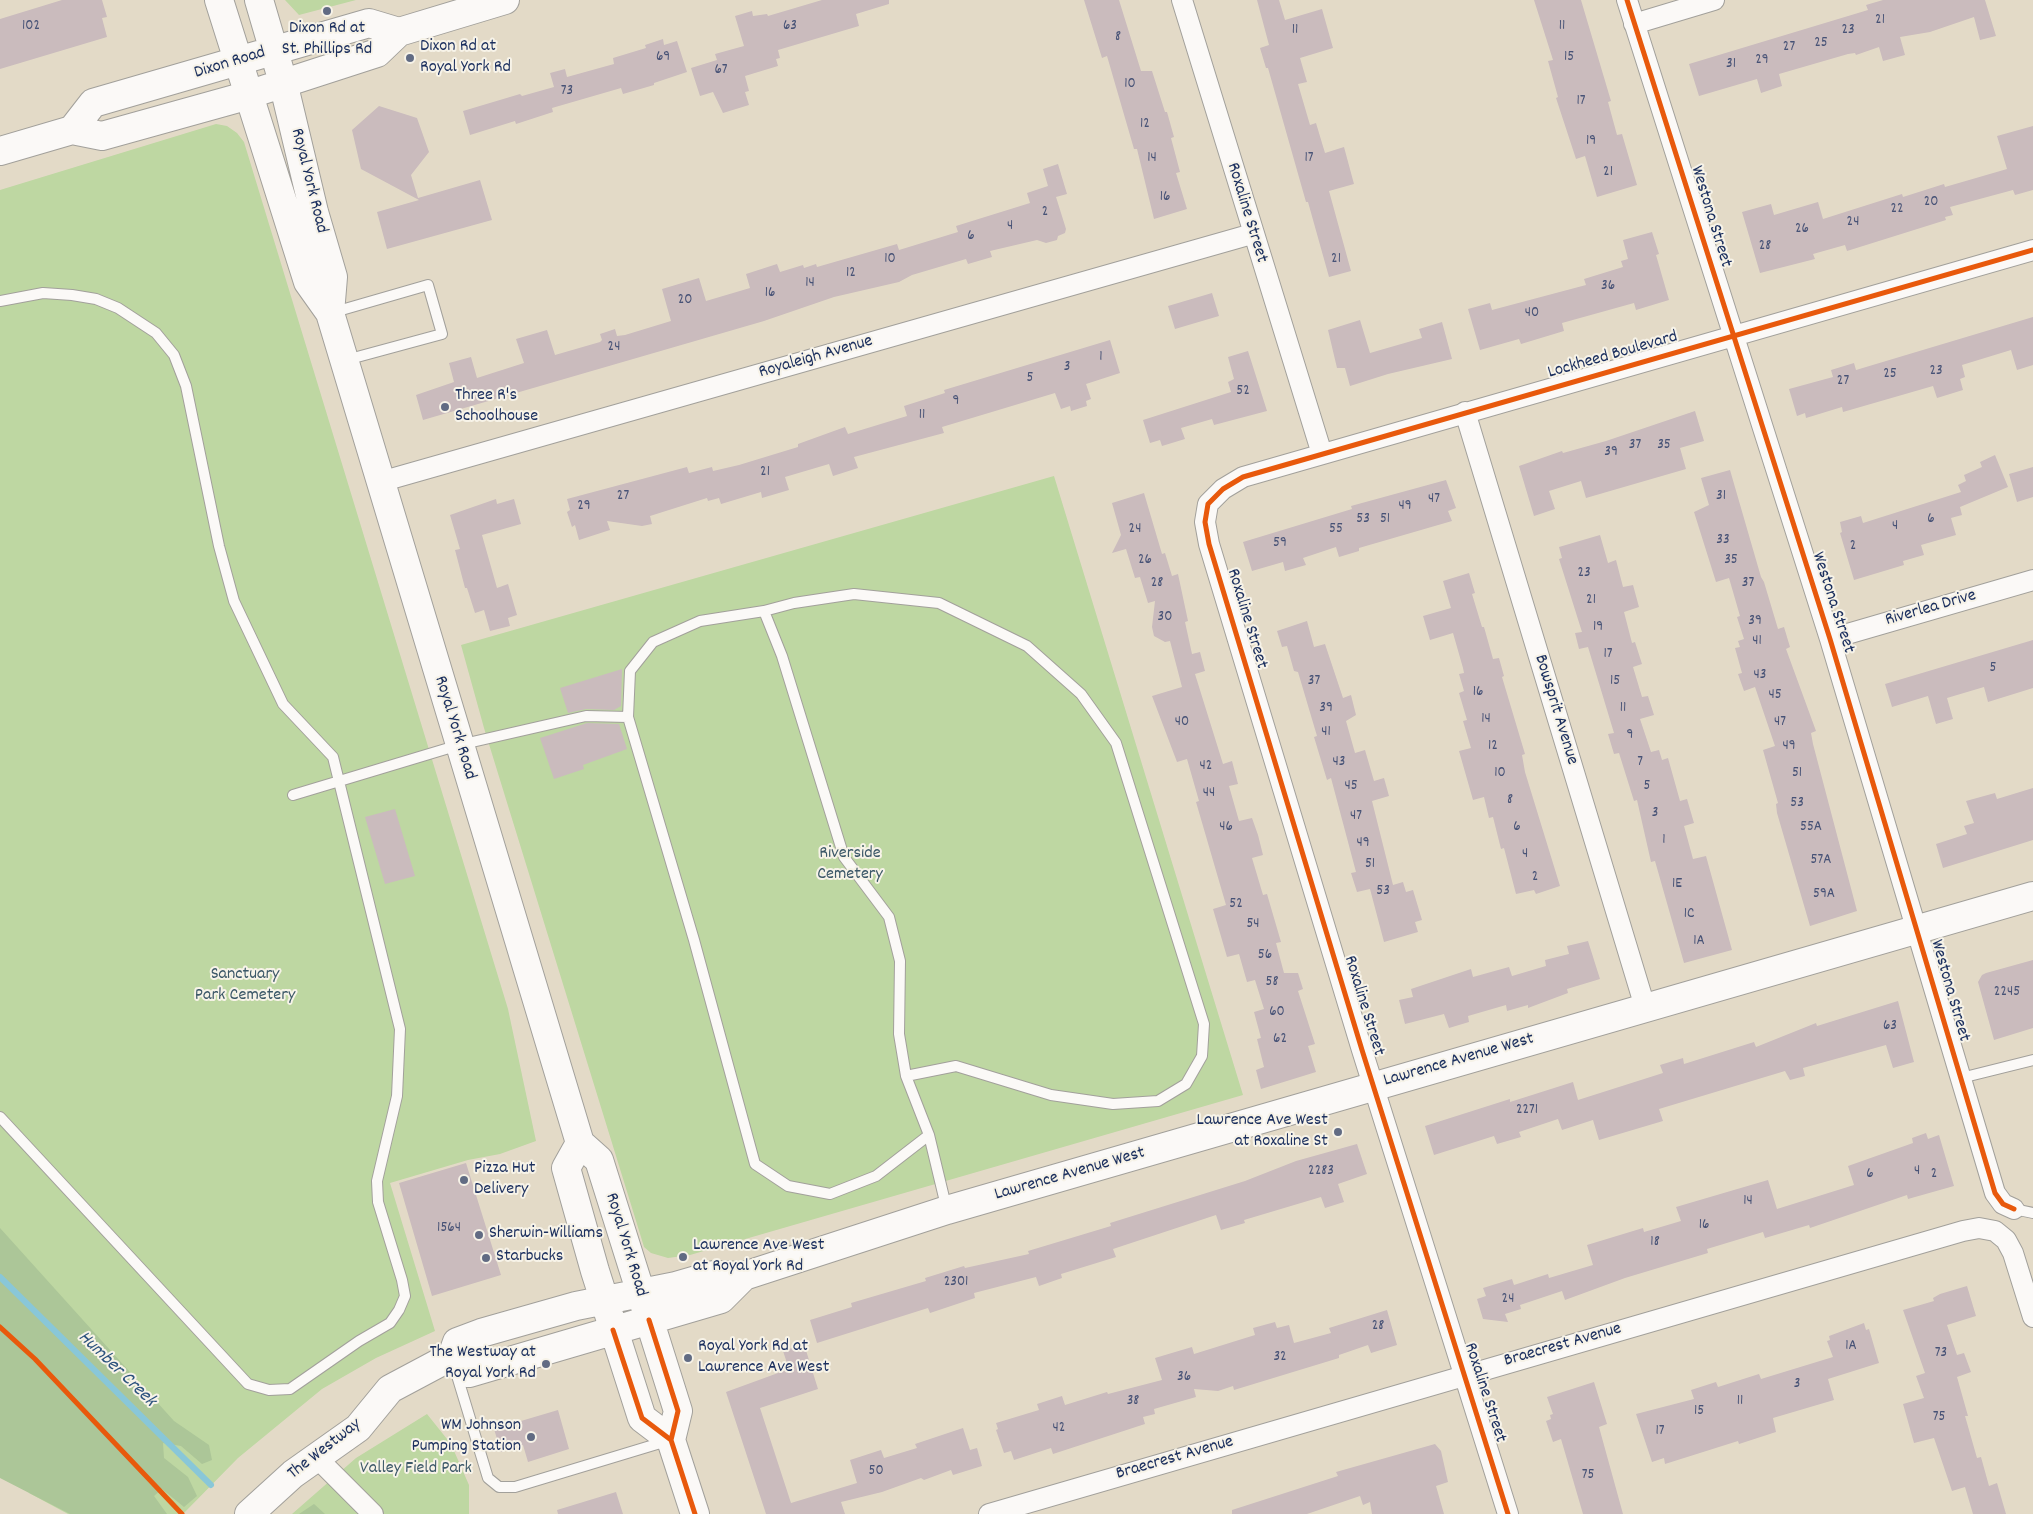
<!DOCTYPE html>
<html>
<head>
<meta charset="utf-8">
<style>
	body { margin:0 }
	canvas { display:block; background:#e3dac7 }
</style>
</head>
<body>
<canvas width="2033" height="1514"></canvas>
<script>
const g = document.querySelector('canvas').getContext('2d');
g.lineJoin = 'round';
function paint(path, color) {
  g.fillStyle = color;
  g.fill(path, 'evenodd');
}
function toPath(rows) {
  const path = new Path2D();
  for (const r of rows) {
    path.moveTo(r[0], r[1]);
    for (let i = 2; i < r.length; i += 2) path.lineTo(r[i], r[i + 1]);
  }
  return path;
}
function stroke(path, color, width, dash) {
  g.strokeStyle = color;
  g.lineWidth = width;
  g.lineCap = dash ? 'butt' : 'round';
  g.setLineDash(dash || []);
  g.stroke(path);
}
function write(font, color, halo, rows, align = 'center') {
  g.font = font + ' Dekko,sans-serif';
  g.lineWidth = 4;
  g.setLineDash([]);
  g.textBaseline = 'middle';
  g.strokeStyle = halo;
  g.fillStyle = color;
  for (const [text, x, y, turn = 0] of rows) {
    g.save();
    g.translate(x, y);
    g.rotate((+turn || 0) * Math.PI / 180);
    g.textAlign = isNaN(turn) ? turn : align;
    if (halo) g.strokeText(text, 0, 0);
    g.fillText(text, 0, 0);
    g.restore();
  }
}
const green = toPath([
	[285,0,356,0,299,15],
	[216,124,227,126,237,133,244,142,508,1009,536,1141,500,1154,468,1160,390,1183,435,1331,376,1358,322,1389,238,1458,183,1514,68,1514,29,1493,0,1426,0,190],
	[1054,476,1243,1095,690,1255,668,1258,651,1253,644,1247,641,1237,484,728,461,645],
	[427,1414,451,1444,469,1485,469,1514,292,1514,356,1458]
]);
const forest = toPath([
	[0,1228,174,1421,209,1445,212,1460,202,1464,181,1446,163,1443,164,1458,188,1477,197,1496,184,1507,162,1489,154,1496,167,1514,70,1514,0,1478],
	[314,1504,325,1514,299,1514]
]);
const stream = toPath([
	[0,1277,211,1485]
]);
const building = toPath([
	[62,0,102,0,107,17,102,18,107,37,0,69,0,19],
	[822,0,889,0,889,4,856,14,859,26,778,50,780,58,776,59,778,66,745,76,749,91,745,92,749,105,723,113,713,92,700,96,691,68,717,60,715,54,744,46,735,16,752,11,753,16,767,14,768,16],
	[1084,0,1119,0,1141,71,1152,71,1165,112,1167,112,1174,137,1171,138,1180,172,1176,173,1187,209,1154,219,1137,149,1134,149,1107,56,1102,58],
	[1257,0,1279,0,1285,20,1322,9,1333,48,1300,58,1307,82,1298,84,1310,125,1316,123,1325,153,1344,147,1354,184,1329,191,1351,271,1329,277,1308,202,1306,202,1268,68,1266,68,1260,48,1269,45],
	[1534,0,1581,0,1611,101,1608,102,1617,135,1622,134,1637,185,1597,197,1585,156,1576,159,1556,98,1558,97,1548,61,1553,60],
	[1883,0,1985,0,1996,36,1980,40,1974,17,1930,32,1900,37,1905,55,1883,61,1879,47,1856,55,1855,53,1848,54,1779,74,1782,86,1761,93,1757,79,1699,96,1689,64,1868,10,1866,5],
	[663,39,664,45,677,41,687,72,654,83,654,85,623,94,621,88,552,108,553,112,516,124,515,121,470,135,463,111,520,94,522,96,554,87,550,73,565,69,567,77,614,64,613,58,646,48,645,45],
	[379,106,417,118,429,152,411,175,418,198,480,180,492,220,387,249,377,212,419,200,361,169,352,130],
	[2033,126,2033,190,2015,195,2013,190,1950,207,1953,215,1945,217,1946,220,1847,251,1845,245,1813,254,1815,259,1760,273,1742,212,1771,204,1774,215,1818,202,1823,219,1902,194,1903,197,1944,184,1945,187,2007,169,1997,136],
	[1058,164,1067,194,1056,197,1066,229,1065,233,1058,236,1057,240,1046,243,1037,240,990,251,992,257,968,264,966,259,912,275,899,282,834,297,764,321,423,420,416,395,454,382,449,363,471,357,477,378,524,363,516,339,547,330,555,355,600,342,602,340,600,334,615,329,617,336,625,335,671,321,662,289,699,278,706,301,750,288,746,274,777,264,780,272,803,265,804,268,816,264,817,267,897,244,899,250,958,232,956,226,1030,203,1027,193,1048,186,1043,169],
	[1652,232,1659,254,1656,255,1669,300,1636,310,1634,303,1562,323,1564,331,1521,344,1519,339,1480,350,1468,309,1490,303,1492,310,1586,285,1584,279,1623,267,1621,261,1628,259,1623,240],
	[1212,293,1219,316,1175,329,1168,306],
	[2033,317,2033,365,2017,370,2011,350,1962,365,1965,377,1960,379,1963,390,1937,398,1933,386,1843,412,1842,407,1806,418,1805,413,1797,416,1789,389,1833,377,1831,370,1854,363,1856,370],
	[1360,320,1370,353,1422,338,1419,329,1442,322,1452,359,1388,374,1350,386,1345,368,1337,368,1328,330],
	[1110,340,1120,373,1086,384,1091,399,1086,401,1087,406,1071,411,1070,406,1061,409,1055,393,942,427,944,433,854,457,858,468,833,476,829,464,785,477,789,490,762,498,761,492,721,504,719,498,708,501,707,498,650,516,652,524,642,526,607,521,610,530,579,540,575,525,572,527,567,512,570,510,567,499,687,467,689,473,712,467,713,471,739,465,798,447,798,444,845,427,848,434,907,416,904,406,945,393,944,390],
	[1248,351,1267,411,1214,425,1212,419,1181,428,1185,439,1162,446,1160,440,1150,443,1143,420,1231,392,1228,382,1234,379,1228,357],
	[1695,411,1704,441,1680,448,1686,469,1586,498,1581,481,1549,491,1555,509,1534,516,1519,466,1562,451,1563,453,1606,441],
	[1995,455,2008,487,1960,507,1962,515,1951,518,1956,535,1921,545,1924,555,1903,561,1904,565,1854,580,1840,533,1842,532,1840,522,1861,516,1863,523,1961,492,1958,485,1966,481,1964,475,1982,467,1980,462],
	[2033,467,2033,497,2017,502,2009,474],
	[1730,470,1761,577,1764,582,1778,629,1784,627,1790,647,1786,649,1816,731,1811,733,1813,744,1857,911,1810,926,1777,813,1776,804,1778,803,1763,750,1775,746,1755,687,1744,691,1738,674,1742,673,1735,648,1740,647,1738,641,1744,639,1737,617,1740,616,1729,578,1716,582,1694,512,1709,505,1701,478],
	[1446,480,1456,508,1448,511,1452,521,1359,548,1359,551,1339,557,1336,547,1303,558,1306,565,1285,571,1283,562,1252,571,1243,542,1352,509,1351,506],
	[1144,493,1162,554,1165,553,1172,576,1178,574,1188,621,1185,622,1192,654,1200,652,1205,671,1195,674,1223,764,1232,761,1238,784,1229,786,1239,821,1252,818,1258,835,1263,855,1252,858,1263,895,1267,894,1281,942,1276,943,1284,973,1298,973,1303,989,1298,991,1315,1044,1308,1046,1316,1072,1261,1089,1256,1070,1264,1067,1257,1039,1261,1038,1254,1012,1264,1009,1255,980,1247,982,1239,954,1227,957,1213,909,1226,905,1196,802,1199,801,1187,759,1177,762,1152,696,1182,687,1170,641,1165,642,1154,636,1152,627,1155,601,1148,603,1140,577,1135,578,1126,549,1112,553,1121,535,1112,503],
	[496,499,497,504,514,499,521,524,482,535,497,588,508,584,517,615,508,618,510,626,490,631,484,610,475,613,467,588,465,588,455,550,460,549,450,515],
	[1600,535,1608,563,1616,560,1623,587,1633,585,1639,607,1624,612,1632,643,1635,642,1642,664,1633,667,1642,697,1648,696,1654,715,1640,719,1651,752,1659,750,1662,760,1668,758,1680,801,1687,799,1694,823,1684,826,1693,859,1706,856,1732,950,1684,963,1655,861,1651,862,1637,800,1634,801,1619,753,1614,754,1608,734,1614,733,1588,647,1579,649,1575,633,1582,632,1559,559,1562,558,1559,547],
	[1469,573,1475,593,1472,594,1482,627,1484,627,1493,659,1499,658,1504,676,1502,677,1525,754,1522,755,1525,772,1560,886,1536,894,1534,890,1516,894,1504,848,1501,849,1493,817,1489,818,1484,797,1473,800,1459,751,1471,748,1463,721,1467,720,1459,693,1464,691,1459,674,1464,673,1463,668,1453,633,1430,640,1423,616,1451,608,1443,581],
	[1307,621,1314,647,1325,644,1343,698,1351,695,1356,715,1346,721,1355,753,1365,750,1374,781,1384,778,1389,796,1372,801,1393,885,1403,882,1406,892,1413,890,1422,920,1415,922,1418,932,1384,942,1370,889,1357,892,1351,873,1356,872,1331,778,1327,780,1314,737,1317,736,1298,672,1294,671,1287,646,1282,647,1277,631],
	[2033,640,2033,688,1988,702,1984,687,1947,698,1953,719,1936,724,1928,696,1892,707,1885,684],
	[622,669,621,706,614,710,586,709,568,713,560,688],
	[587,723,619,724,627,749,583,765,584,769,554,779,540,738],
	[2033,788,2033,840,1943,868,1936,844,1967,834,1964,826,1974,823,1966,801,1995,793,1997,799],
	[395,809,415,876,385,884,365,817],
	[1588,941,1600,979,1567,989,1568,993,1528,1008,1528,1005,1507,1011,1506,1005,1468,1016,1469,1022,1449,1028,1444,1014,1405,1024,1399,1000,1413,997,1411,989,1471,969,1473,977,1509,967,1512,976,1546,966,1545,960,1569,954,1567,946],
	[2033,960,2033,1028,1994,1040,1978,982,1982,975,1986,973],
	[1898,1001,1914,1062,1893,1068,1886,1045,1803,1068,1805,1076,1790,1080,1785,1071,1659,1109,1663,1121,1599,1140,1593,1120,1562,1130,1558,1119,1519,1132,1521,1137,1497,1144,1494,1136,1434,1155,1425,1126,1510,1099,1510,1102,1573,1082,1578,1100,1663,1073,1660,1065,1683,1058,1684,1064,1754,1042,1756,1047,1816,1023,1817,1026],
	[1926,1133,1928,1139,1939,1135,1954,1186,1908,1199,1907,1195,1810,1228,1809,1225,1765,1238,1763,1232,1707,1249,1708,1253,1625,1278,1565,1300,1562,1291,1520,1305,1521,1309,1505,1314,1508,1322,1483,1319,1477,1299,1486,1296,1483,1288,1512,1279,1514,1285,1548,1274,1549,1278,1593,1265,1587,1245,1643,1228,1644,1232,1681,1221,1676,1207,1768,1180,1777,1209,1854,1185,1848,1166,1913,1143,1912,1138],
	[1357,1144,1367,1174,1338,1184,1344,1202,1325,1208,1321,1197,1244,1220,1245,1223,1221,1230,1216,1215,1113,1249,1116,1257,1061,1274,1062,1278,1039,1286,1036,1277,974,1293,975,1298,930,1313,928,1308,817,1343,810,1320,852,1307,851,1303,926,1281,925,1278,964,1266,965,1268,1029,1254,1028,1251,1111,1226,1110,1223,1245,1181,1296,1161],
	[466,1163,501,1275,432,1296,399,1183],
	[1967,1286,1976,1316,1947,1325,1957,1355,1964,1353,1971,1372,1957,1377,1968,1416,1965,1416,1977,1458,1981,1457,1989,1486,1997,1483,2006,1514,1973,1514,1965,1487,1952,1491,1934,1438,1914,1443,1903,1404,1924,1398,1916,1376,1925,1373,1903,1310,1934,1301,1933,1298,1940,1294],
	[1387,1310,1397,1345,1371,1353,1368,1345,1339,1355,1339,1358,1234,1390,1233,1386,1218,1391,1194,1389,1196,1397,1154,1409,1155,1414,1143,1417,1145,1424,1053,1454,1051,1448,1014,1460,1011,1451,1004,1453,996,1430,998,1429,996,1423,1039,1410,1037,1404,1062,1396,1065,1405,1107,1392,1108,1394,1162,1380,1155,1358,1192,1347,1194,1354,1255,1335,1253,1328,1275,1322,1277,1328,1289,1325,1294,1343,1331,1333,1329,1328],
	[1864,1323,1866,1330,1869,1329,1879,1363,1828,1379,1834,1400,1773,1418,1776,1432,1739,1444,1738,1441,1665,1464,1664,1458,1652,1462,1636,1414,1694,1399,1691,1390,1716,1382,1718,1387,1759,1374,1761,1379,1833,1357,1827,1341,1830,1340,1829,1336],
	[804,1344,818,1389,760,1408,791,1503,857,1483,850,1460,881,1450,884,1458,917,1448,915,1444,963,1428,970,1450,977,1448,982,1466,953,1475,951,1470,924,1480,921,1478,882,1492,841,1502,845,1514,766,1514,726,1392,789,1369,783,1351],
	[1594,1382,1607,1424,1599,1427,1623,1514,1583,1514,1561,1439,1553,1442,1546,1421,1551,1419,1550,1415,1553,1414,1547,1397],
	[558,1410,569,1449,528,1462,523,1445,501,1452,494,1429],
	[1435,1444,1441,1451,1448,1482,1436,1486,1444,1514,1372,1514,1370,1502,1363,1505,1360,1496,1307,1514,1232,1514,1232,1510,1338,1476,1336,1472],
	[616,1492,623,1514,558,1514,557,1510]
]);
const lane = toPath([
	[0,301,43,293,72,295,96,299,118,308,156,333,174,355,186,386,219,546,234,601,283,704,333,757,400,1029,397,1096,377,1181,378,1202,402,1280,405,1296,399,1310,390,1323,359,1341,290,1389,269,1390,248,1384,0,1117],
	[331,313,428,285,442,334,346,360],
	[764,611,794,603,854,594,939,603,1027,646,1081,694,1116,743,1204,1024,1202,1056,1186,1084,1158,1101,1113,1104,1051,1095,956,1066,906,1076],
	[628,717,630,671,653,642,700,621,764,611,782,656,844,857,889,917,900,961,899,1034,906,1076,929,1135,947,1210],
	[293,795,459,745,586,716,628,717,694,940,755,1164,788,1186,830,1194,876,1176,929,1135],
	[1961,1078,2033,1060],
	[2014,1209,2033,1213],
	[455,1369,488,1478,499,1487,515,1487,667,1441]
]);
const street = toPath([
	[1182,0,1322,454],
	[1627,0,1830,639,1995,1193,2003,1204,2014,1209],
	[1634,24,1714,0],
	[1465,412,1645,1007],
	[380,482,1252,234],
	[1830,639,2033,580],
	[316,1457,373,1514],
	[989,1514,1963,1231,1979,1228,1995,1231,2006,1240,2013,1253,2033,1317],
	[1508,1514,1362,1050,1209,544,1205,522,1208,504,1223,489,1243,477,2033,250]
]);
const secondary = toPath([
	[219,0,308,282,330,313,580,1143,599,1160,678,1411,671,1440,695,1514],
	[259,0,283,82,314,212,333,277,330,313],
	[72,130,93,103,369,23,399,32],
	[0,151,72,130,102,136,235,99,377,53,399,32,505,0],
	[580,1143,566,1168,595,1271,642,1418,671,1440],
	[452,1356,469,1373,721,1299,744,1276],
	[249,1514,293,1474,358,1428,390,1389,452,1356,457,1342,481,1333,576,1306,676,1286,714,1275,744,1276,947,1210,2033,896]
]);
const cycleway = toPath([
	[1627,0,1830,639,1995,1193,2003,1204,2014,1209],
	[649,1320,678,1411,671,1440,695,1514],
	[0,1327,35,1359,182,1514],
	[613,1330,642,1418,671,1440],
	[1508,1514,1362,1050,1209,544,1205,522,1208,504,1223,489,1243,477,2033,250]
]);
const markers = [
	[327,11,5,"#616b83"],
	[410,58,5,"#616b83"],
	[445,407,5,"#616b83"],
	[1338,1132,5,"#616b83"],
	[464,1180,5,"#616b83"],
	[479,1235,5,"#616b83"],
	[683,1257,5,"#616b83"],
	[486,1258,5,"#616b83"],
	[688,1358,5,"#616b83"],
	[546,1364,5,"#616b83"],
	[531,1437,5,"#616b83"]
];
const numberNames = [
	["21",1880,21],
	["102",31,27],
	["63",790,27],
	["11",1562,27],
	["11",1295,31],
	["23",1848,31],
	["8",1118,38],
	["25",1821,44],
	["27",1789,48],
	["69",663,58],
	["15",1569,58],
	["29",1762,61],
	["31",1731,65],
	["67",721,71],
	["10",1130,85],
	["73",567,92],
	["17",1581,102],
	["12",1145,125],
	["19",1591,142],
	["14",1152,159],
	["17",1309,159],
	["21",1608,173],
	["16",1165,198],
	["20",1931,203],
	["22",1897,210],
	["2",1045,213],
	["24",1853,223],
	["4",1010,227],
	["26",1802,230],
	["6",971,237],
	["28",1765,247],
	["10",890,260],
	["21",1336,260],
	["12",851,274],
	["14",810,284],
	["36",1608,287],
	["16",770,294],
	["20",685,301],
	["40",1532,314],
	["24",614,348],
	["1",1101,358],
	["3",1067,368],
	["23",1936,372],
	["25",1890,375],
	["5",1030,379],
	["27",1843,382],
	["52",1243,392],
	["9",956,402],
	["11",922,416],
	["37",1635,446],
	["35",1664,446],
	["39",1611,453],
	["21",765,473],
	["27",623,497],
	["31",1721,497],
	["47",1434,500],
	["29",584,507],
	["49",1405,507],
	["53",1363,520],
	["51",1385,520],
	["6",1931,520],
	["4",1895,527],
	["24",1135,530],
	["55",1336,530],
	["33",1723,541],
	["59",1280,544],
	["2",1853,547],
	["26",1145,561],
	["35",1731,561],
	["23",1584,574],
	["28",1157,584],
	["37",1748,584],
	["21",1591,601],
	["30",1165,618],
	["39",1755,622],
	["19",1598,628],
	["41",1757,642],
	["17",1608,655],
	["5",1993,669],
	["43",1760,676],
	["37",1314,682],
	["15",1615,682],
	["16",1478,693],
	["45",1775,696],
	["39",1326,709],
	["11",1623,709],
	["14",1486,720],
	["40",1182,723],
	["47",1780,723],
	["41",1326,733],
	["9",1630,736],
	["12",1493,747],
	["49",1789,747],
	["43",1339,763],
	["7",1640,763],
	["42",1206,767],
	["10",1500,774],
	["51",1797,774],
	["45",1351,787],
	["5",1647,787],
	["44",1209,794],
	["8",1510,801],
	["53",1797,804],
	["3",1655,814],
	["47",1356,817],
	["46",1226,828],
	["6",1517,828],
	["55A",1811,828],
	["1",1664,841],
	["49",1363,844],
	["4",1525,855],
	["57A",1821,861],
	["51",1370,865],
	["2",1535,878],
	["1E",1677,885],
	["53",1383,892],
	["59A",1824,895],
	["52",1236,905],
	["1C",1689,915],
	["54",1253,925],
	["1A",1699,942],
	["56",1265,956],
	["58",1272,983],
	["2245",2007,993],
	["60",1277,1013],
	["63",1890,1027],
	["62",1280,1040],
	["2271",1527,1111],
	["2283",1321,1172],
	["4",1917,1172],
	["6",1870,1175],
	["2",1934,1175],
	["14",1748,1202],
	["16",1704,1226],
	["1564",449,1229],
	["18",1655,1243],
	["2301",956,1283],
	["24",1508,1300],
	["28",1378,1327],
	["1A",1851,1347],
	["73",1941,1354],
	["32",1280,1358],
	["36",1184,1378],
	["3",1797,1385],
	["38",1133,1402],
	["11",1740,1402],
	["15",1699,1412],
	["75",1939,1418],
	["42",1059,1429],
	["17",1660,1432],
	["50",876,1472],
	["75",1588,1476]
];
const poiNames = [
	["Dixon Rd at",327,30,"center"],
	["St. Phillips Rd",327,51,"center"],
	["Dixon Rd at",420,48],
	["Royal York Rd",420,69],
	["Three R's",455,397],
	["Schoolhouse",455,418],
	["Lawrence Ave West",1328,1122,"right"],
	["at Roxaline St",1328,1143,"right"],
	["Pizza Hut",474,1170],
	["Delivery",474,1191],
	["Sherwin-Williams",489,1235],
	["Lawrence Ave West",693,1247],
	["at Royal York Rd",693,1268],
	["Starbucks",496,1258],
	["Royal York Rd at",698,1348],
	["Lawrence Ave West",698,1369],
	["The Westway at",536,1354,"right"],
	["Royal York Rd",536,1375,"right"],
	["WM Johnson",521,1427,"right"],
	["Pumping Station",521,1448,"right"]
];
const streetNames = [
	["Dixon Road",230,64,-17],
	["Royal York Road",308,181,76],
	["Roxaline Street",1246,213,73],
	["Westona Street",1710,217,73],
	["Lockheed Boulevard",1613,356,-16],
	["Royaleigh Avenue",816,358,-16],
	["Westona Street",1832,603,72],
	["Riverlea Drive",1931,609,-16],
	["Roxaline Street",1246,619,73],
	["Bowsprit Avenue",1555,710,73],
	["Royal York Road",454,728,73],
	["Westona Street",1949,991,74],
	["Roxaline Street",1363,1006,73],
	["Lawrence Avenue West",1459,1061,-16],
	["Lawrence Avenue West",1070,1175,-16],
	["Royal York Road",625,1245,73],
	["Braecrest Avenue",1563,1346,-16],
	["Roxaline Street",1484,1393,72],
	["The Westway",325,1450,-38],
	["Braecrest Avenue",1175,1459,-16]
];
const parkNames = [
	["Riverside",850,855],
	["Cemetery",850,876],
	["Sanctuary",245,976],
	["Park Cemetery",245,997],
	["Valley Field Park",416,1470]
];
const waterNames = [
	["Humber Creek",116,1370,44]
];
paint(green, '#bed7a2');
paint(forest, '#acc698');
stroke(stream, '#89c7d8', 6);
paint(building, '#cabbbd');
stroke(lane, '#a2a09b', 12);
stroke(street, '#a2a09b', 22);
stroke(secondary, '#a2a09b', 30);
stroke(lane, '#fbf9f7', 10);
stroke(street, '#fbf9f7', 20);
stroke(secondary, '#fbf9f7', 28);
stroke(cycleway, '#e8590c', 5);
for (const [x, y, r, color] of markers) {
  const dot = new Path2D();
  dot.arc(x, y, r, 0, 2 * Math.PI);
  g.fillStyle = color;
  g.fill(dot);
  stroke(dot, '#f7f3e8', 2);
}
write('15px', '#475276', null, numberNames);
write('18px', '#1b2f5e', '#f7f3e8', poiNames, 'left');
write('18px', '#1b2f5e', '#f7f3e8', streetNames);
write('18px', '#3c5868', '#f7f3e8', parkNames);
write('italic 19px', '#2d537e', '#f7f3e8', waterNames);
</script>
</body>
</html>
